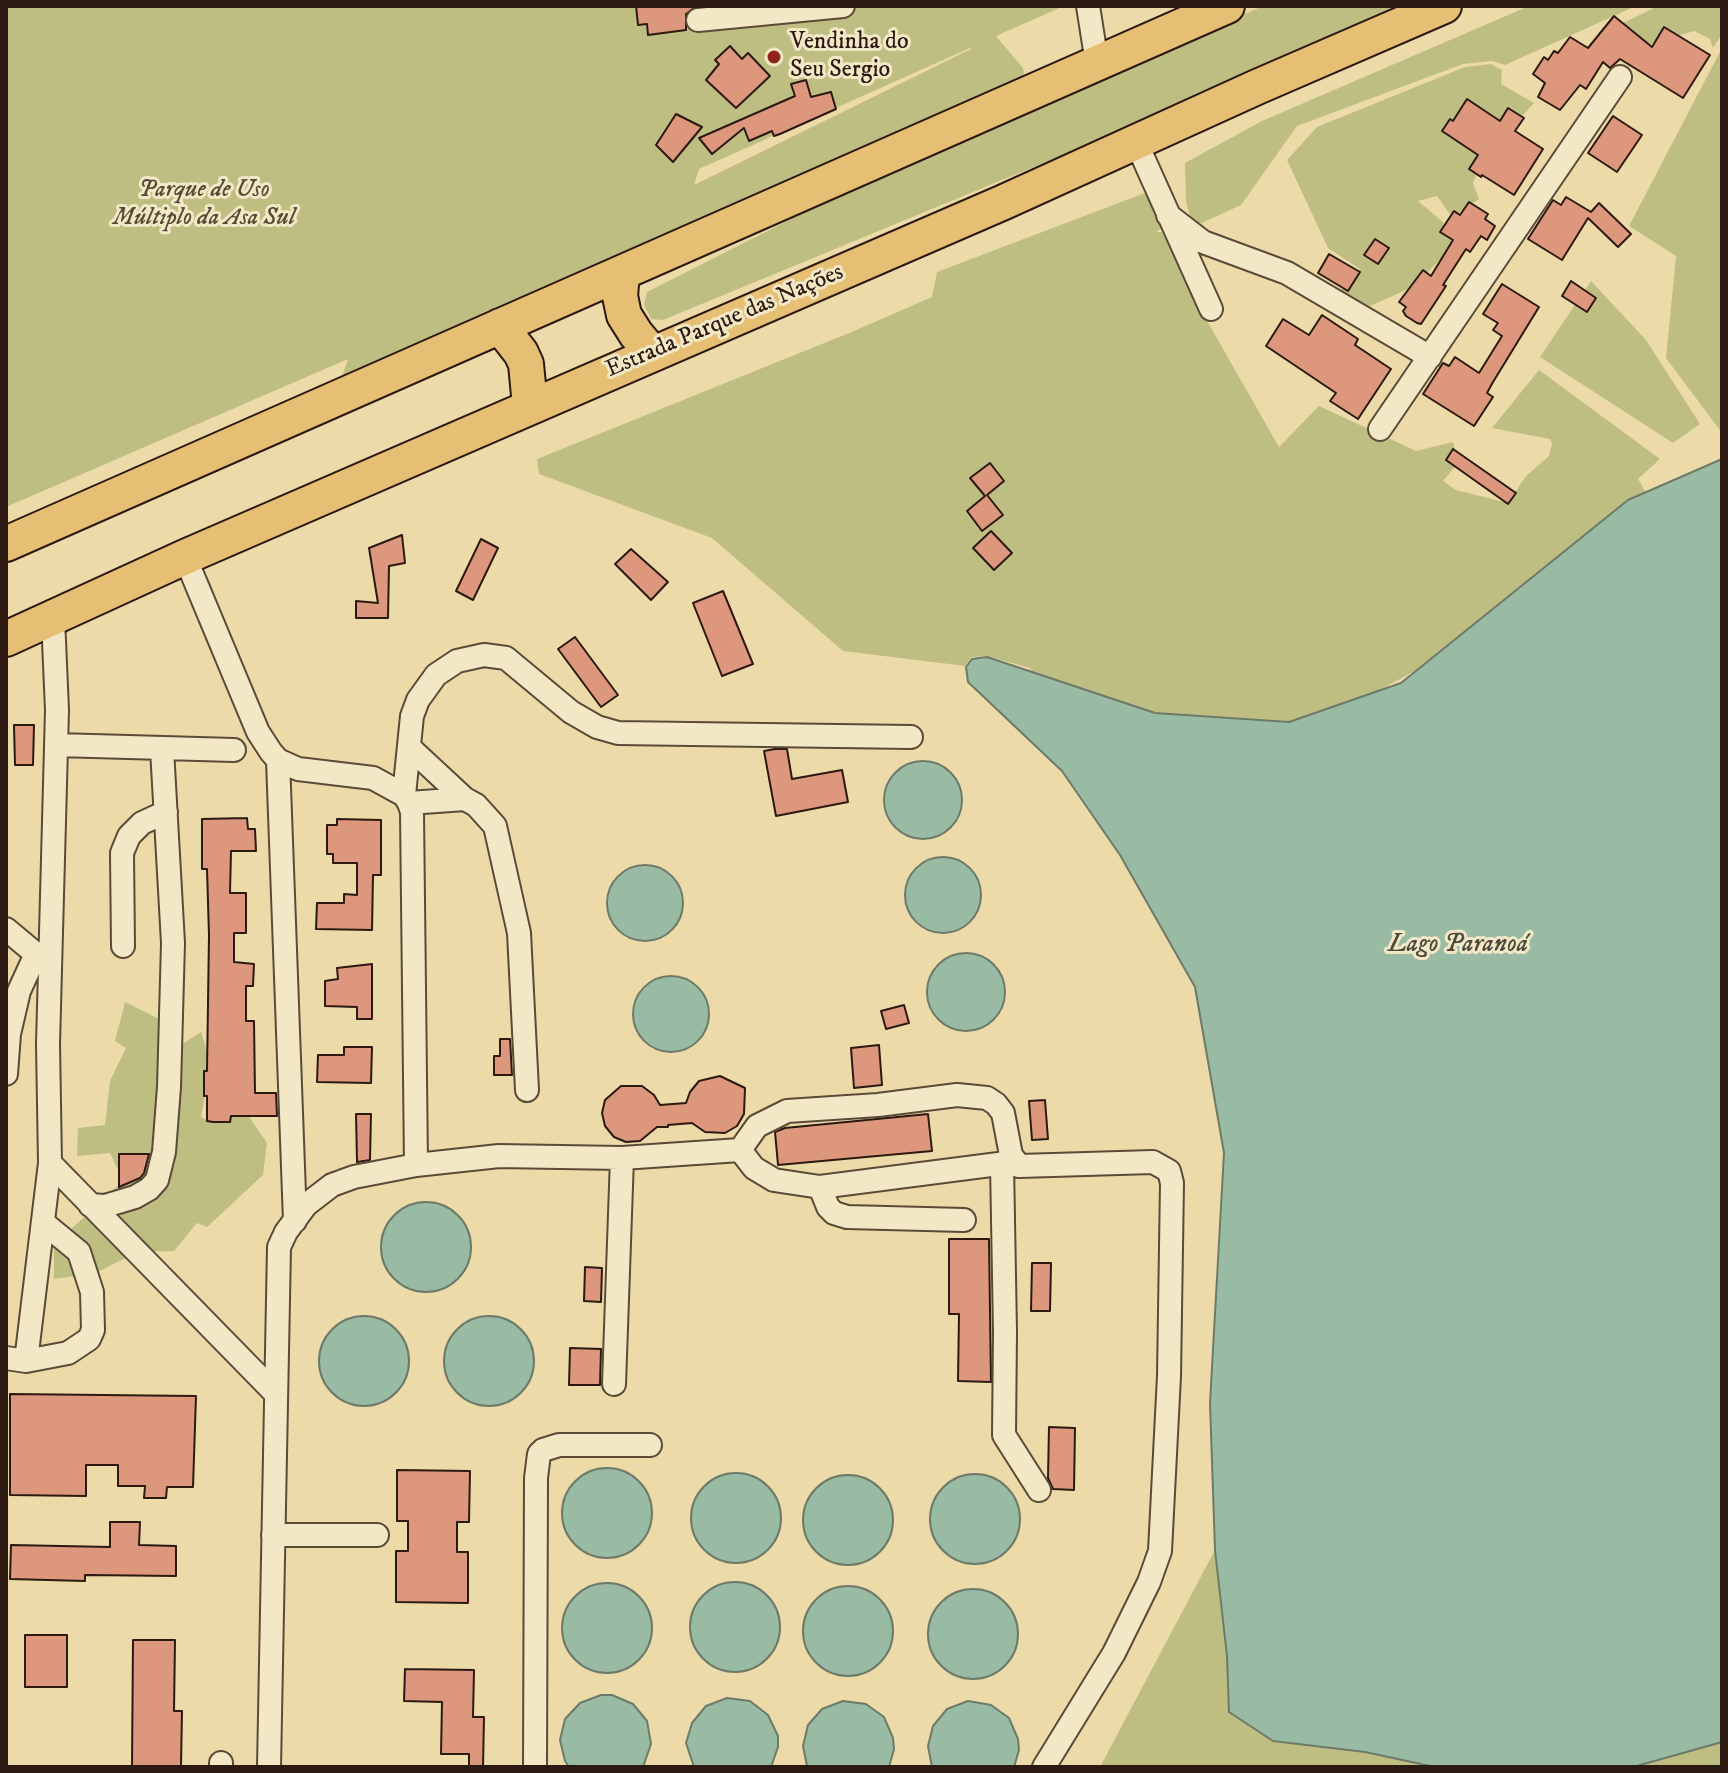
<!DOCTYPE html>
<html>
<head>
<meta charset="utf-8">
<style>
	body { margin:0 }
	#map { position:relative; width:1728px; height:1773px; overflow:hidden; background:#ecdba8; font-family:"IM FELL DW Pica",serif }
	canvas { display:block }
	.frame { position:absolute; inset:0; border:8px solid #2b1912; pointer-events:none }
</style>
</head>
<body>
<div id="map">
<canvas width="1728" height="1773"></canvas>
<div class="frame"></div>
</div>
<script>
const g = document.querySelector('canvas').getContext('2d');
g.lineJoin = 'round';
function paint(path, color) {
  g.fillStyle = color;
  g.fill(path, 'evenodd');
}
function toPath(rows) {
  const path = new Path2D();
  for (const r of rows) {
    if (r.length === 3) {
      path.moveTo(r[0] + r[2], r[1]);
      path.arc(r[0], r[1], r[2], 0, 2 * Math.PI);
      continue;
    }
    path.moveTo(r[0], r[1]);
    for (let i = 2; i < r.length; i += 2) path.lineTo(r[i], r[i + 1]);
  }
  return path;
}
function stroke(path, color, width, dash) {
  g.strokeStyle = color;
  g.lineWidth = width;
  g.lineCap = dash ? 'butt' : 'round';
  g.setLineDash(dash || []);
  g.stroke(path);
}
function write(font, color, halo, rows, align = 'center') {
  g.font = font + ' "IM FELL DW Pica",serif';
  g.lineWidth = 6;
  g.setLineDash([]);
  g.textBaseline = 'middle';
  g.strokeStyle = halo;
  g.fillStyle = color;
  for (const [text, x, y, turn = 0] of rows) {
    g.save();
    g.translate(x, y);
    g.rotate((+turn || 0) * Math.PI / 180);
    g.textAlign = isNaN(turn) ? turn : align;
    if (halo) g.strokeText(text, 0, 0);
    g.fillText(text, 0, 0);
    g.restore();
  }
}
const green = toPath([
	[6,6,628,6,660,12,680,6,1064,6,996,36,1023,68,1025,80,824,172,342,376,348,359,6,507],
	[970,48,971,49,694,185,699,169],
	[1263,6,1408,6,1232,85,663,320,651,319,644,305,647,292,872,178],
	[1529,6,1636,6,1505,65,1492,61,1463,64,1297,126,1241,205,1193,227,1186,202,1185,163,1262,121],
	[1658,6,1722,6,1722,34,1713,48,1710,39,1694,31,1644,46,1613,28],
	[1722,48,1722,433,1666,358,1676,256,1629,226],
	[1491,64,1502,70,1501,84,1534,103,1482,160,1473,183,1479,199,1452,217,1437,196,1418,201,1443,222,1455,243,1415,286,1368,307,1350,325,1329,304,1360,269,1328,248,1287,160,1317,127,1465,67],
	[1150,191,1166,226,1156,232,1162,232,1206,319,1279,447,1319,406,1416,451,1453,442,1458,463,1443,481,1456,490,1508,503,1526,476,1549,456,1552,444,1550,439,1492,428,1539,370,1660,459,1638,479,1658,513,1422,667,1378,691,1252,1044,1030,668,987,656,972,657,965,666,843,651,712,538,539,474,537,459,854,331,932,297,937,272],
	[1591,281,1646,340,1700,424,1673,443,1540,357],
	[125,1002,163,1021,176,1048,201,1032,211,1063,201,1117,212,1122,243,1108,267,1143,263,1175,207,1227,197,1223,174,1251,137,1252,96,1273,54,1279,54,1245,123,1181,110,1153,77,1156,78,1128,105,1125,110,1081,126,1048,115,1041],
	[1215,1550,1227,1656,1229,1712,1365,1752,1435,1767,1100,1767],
	[1722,1742,1722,1767,1633,1767]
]);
const water = toPath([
	[1722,459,1722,1742,1633,1767,1435,1767,1365,1752,1273,1741,1229,1712,1227,1656,1215,1550,1210,1403,1224,1153,1195,987,1120,855,1062,771,968,682,966,667,972,659,987,657,1155,713,1289,722,1401,683,1628,500,1722,459],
	[923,800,39],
	[943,895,38],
	[645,903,38],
	[966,992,39],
	[671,1014,38],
	[426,1247,45],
	[364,1361,45],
	[489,1361,45],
	[607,1513,45],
	[736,1518,45],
	[975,1519,45],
	[848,1520,45],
	[735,1627,45],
	[607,1628,45],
	[848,1631,45],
	[973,1634,45],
	[601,1695,612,1695,633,1704,647,1721,651,1744,643,1767,569,1767,565,1761,560,1740,565,1719,580,1703,601,1695],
	[727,1698,750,1701,768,1715,778,1736,778,1747,771,1767,694,1767,686,1743,692,1723,706,1706,727,1698],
	[843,1701,866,1704,884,1717,893,1738,894,1749,889,1767,807,1766,803,1746,808,1725,822,1709,843,1701],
	[968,1701,991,1705,1009,1718,1018,1739,1019,1750,1014,1767,932,1767,928,1746,933,1726,947,1709,968,1701]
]);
const building = toPath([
	[636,6,697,6,686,14,686,30,648,35,647,24,638,25,636,6],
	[1614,16,1652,47,1664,27,1710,55,1683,98,1620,59,1610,68,1603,62,1586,89,1580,85,1560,110,1538,97,1545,83,1533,74,1544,57,1548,60,1554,51,1558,53,1570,37,1588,48,1614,16],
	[730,46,742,59,748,53,770,76,736,108,706,80,719,64,715,60,730,46],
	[806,80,811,97,831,92,836,109,780,134,774,136,772,131,749,141,744,128,712,154,699,138,795,96,791,84,806,80],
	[1467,99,1500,121,1508,108,1524,118,1515,131,1543,149,1514,195,1482,175,1481,177,1469,169,1478,155,1442,131,1450,119,1453,121,1467,99],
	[676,114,702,127,673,162,656,145,676,114],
	[1613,116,1642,135,1617,172,1588,153,1613,116],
	[1566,197,1591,212,1599,203,1631,234,1618,247,1588,218,1562,260,1528,239,1553,200,1561,205,1566,197],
	[1469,202,1488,214,1485,219,1495,226,1487,240,1481,236,1470,252,1466,249,1443,285,1446,286,1421,324,1417,323,1406,316,1403,311,1406,307,1399,302,1423,270,1431,276,1453,240,1440,232,1454,211,1460,215,1469,202],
	[1375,239,1389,248,1378,264,1364,255,1375,239],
	[1329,254,1360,272,1348,291,1318,273,1329,254],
	[1571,281,1596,298,1587,312,1562,296,1571,281],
	[1502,284,1539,307,1493,382,1487,393,1493,397,1474,426,1423,394,1443,363,1449,366,1455,357,1479,373,1502,336,1493,330,1498,323,1483,314,1502,284],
	[1322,315,1358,339,1355,345,1391,369,1358,419,1330,401,1336,393,1266,346,1283,319,1309,335,1322,315],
	[1453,449,1516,493,1508,504,1446,460,1453,449],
	[990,463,1004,481,987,495,1003,515,982,531,967,511,985,496,970,478,990,463],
	[991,531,1012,553,994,570,973,548,991,531],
	[402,535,405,563,389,566,388,618,356,618,356,601,378,603,369,548,402,535],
	[481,539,498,548,473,600,456,591,481,539],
	[631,549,668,582,651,600,615,564,631,549],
	[723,591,753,664,722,676,693,603,723,591],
	[575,637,618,695,601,707,558,649,575,637],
	[14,725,34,725,33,765,15,765,14,725],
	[775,749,787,749,792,779,842,770,848,802,776,816,764,751,775,749],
	[247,818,248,829,255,829,256,851,231,851,230,893,246,893,246,933,234,933,234,962,254,964,253,986,246,986,246,1021,254,1021,255,1093,276,1093,277,1116,231,1116,230,1122,213,1122,207,1121,207,1096,204,1096,204,1071,207,1071,209,935,207,869,202,869,202,819,247,818],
	[337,819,381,820,381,875,373,875,372,930,316,929,317,903,344,903,344,894,357,895,357,863,333,863,333,854,327,854,327,825,337,825,337,819],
	[372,964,372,1019,357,1019,357,1007,325,1006,325,981,338,979,337,968,372,964],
	[904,1005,909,1023,886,1029,881,1011,904,1005],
	[500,1039,510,1039,512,1075,494,1075,494,1056,500,1056,500,1039],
	[879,1045,882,1085,854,1088,851,1048,879,1045],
	[344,1047,372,1047,371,1083,317,1082,318,1055,344,1055,344,1047],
	[720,1076,745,1088,744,1114,737,1126,725,1133,705,1132,692,1123,668,1125,668,1127,657,1127,640,1141,626,1142,614,1137,605,1126,602,1113,605,1100,621,1086,642,1086,654,1095,660,1105,686,1103,690,1092,699,1081,720,1076],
	[1045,1100,1048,1139,1032,1140,1029,1101,1045,1100],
	[356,1114,371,1114,370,1160,357,1162,356,1114],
	[928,1114,932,1151,778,1165,775,1132,785,1128,928,1114],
	[119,1154,149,1154,144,1173,140,1178,119,1187,119,1154],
	[949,1239,989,1239,991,1382,958,1381,959,1314,949,1314,949,1239],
	[1032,1263,1051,1263,1050,1311,1031,1311,1032,1263],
	[585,1267,602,1268,601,1302,584,1301,585,1267],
	[570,1348,601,1349,600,1385,569,1385,570,1348],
	[10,1394,196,1396,193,1487,167,1487,166,1498,144,1498,145,1486,118,1486,118,1465,86,1465,86,1496,10,1495,10,1394],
	[1049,1427,1075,1428,1074,1490,1053,1489,1048,1478,1049,1427],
	[397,1470,470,1471,469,1522,457,1522,457,1552,468,1552,468,1603,396,1602,396,1551,408,1551,408,1521,397,1521,397,1470],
	[110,1522,140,1522,139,1545,176,1546,176,1576,85,1575,85,1581,10,1579,11,1545,110,1547,110,1522],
	[25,1635,67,1635,67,1687,25,1687,25,1635],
	[133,1640,175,1640,174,1711,182,1711,181,1766,132,1766,133,1640],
	[405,1669,474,1670,473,1717,484,1717,483,1767,469,1767,469,1754,441,1754,442,1702,404,1701,405,1669]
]);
const minor = toPath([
	[1088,6,1097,63],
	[698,20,843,6],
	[1136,142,1211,309],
	[1168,215,1203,242,1287,273,1430,357],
	[1380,429,1620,77],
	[185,557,258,732,271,752,278,760,298,769,373,778,404,795,409,803,412,812,416,1165,499,1156,622,1158,740,1150,757,1126,787,1111,878,1105,957,1095,987,1098,996,1104,1003,1113,1011,1155,1019,1166,1153,1162,1169,1171,1172,1183,1169,1376,1160,1551,1149,1582,1114,1653,1044,1767],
	[57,745,234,750],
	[409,747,465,799],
	[278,760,295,1221],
	[404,795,412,716,418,700,436,675,457,661,484,655,506,658,571,712,597,727,618,733,911,737],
	[409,803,465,799,476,805,495,826,519,933,527,1090],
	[6,929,36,954],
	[123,946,122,853,129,836,142,823,166,812],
	[6,1074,9,1034,19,991,36,954,50,952],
	[740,1150,754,1168,774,1180,820,1187,1014,1162],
	[50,1163,275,1393],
	[1002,1163,1005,1332,1004,1435,1039,1490],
	[820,1187,828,1207,834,1213,847,1217,964,1220],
	[90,1205,105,1206,135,1197,149,1189,157,1180,164,1152,169,1087,173,943,162,749],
	[45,1224,79,1252,92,1292,93,1330,89,1339,68,1353,26,1361,50,1163,48,1044,57,710,53,618],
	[6,1358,26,1361],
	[614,1384,622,1158],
	[273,1535,377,1535],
	[221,1767,221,1763],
	[269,1767,279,1247,286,1232,306,1205,332,1185,354,1177,416,1165],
	[535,1767,536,1478,539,1454,543,1450,559,1445,650,1445]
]);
const highway = toPath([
	[622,273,620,296,624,315,636,334,652,353],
	[500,326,521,353,526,364,530,406],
	[6,544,1227,6],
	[6,639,185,557,1004,202,1257,87,1444,6]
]);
const markers = [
	[774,57,8,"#8f2418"]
];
const poiNames = [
	["Vendinha do",790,43],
	["Seu Sergio",790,71]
];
const parkNames = [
	["Parque de Uso",204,191],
	["Múltiplo da Asa Sul",204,219]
];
const streetNames = [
	["Estrada Parque das Nações",725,322,-23]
];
const waterNames = [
	["Lago Paranoá",1458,946]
];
paint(green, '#bfbe82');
paint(water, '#99bba4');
stroke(water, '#6d7a6a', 2);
paint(building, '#dd977c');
stroke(building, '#2b1912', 2);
stroke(minor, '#5b4a38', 26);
stroke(highway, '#2b1912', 38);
stroke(minor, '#f3e8c6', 22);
stroke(highway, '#e6be74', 34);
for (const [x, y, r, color] of markers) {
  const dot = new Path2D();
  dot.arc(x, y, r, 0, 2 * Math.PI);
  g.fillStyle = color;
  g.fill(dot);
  stroke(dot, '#f3e8c6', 3);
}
write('24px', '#2b1912', '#f3e8c6', poiNames, 'left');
write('italic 24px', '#574b34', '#f3e8c6', parkNames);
write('24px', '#2b1912', '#f3e8c6', streetNames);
write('italic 26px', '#4c4a3e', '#f3e8c6', waterNames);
</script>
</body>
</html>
